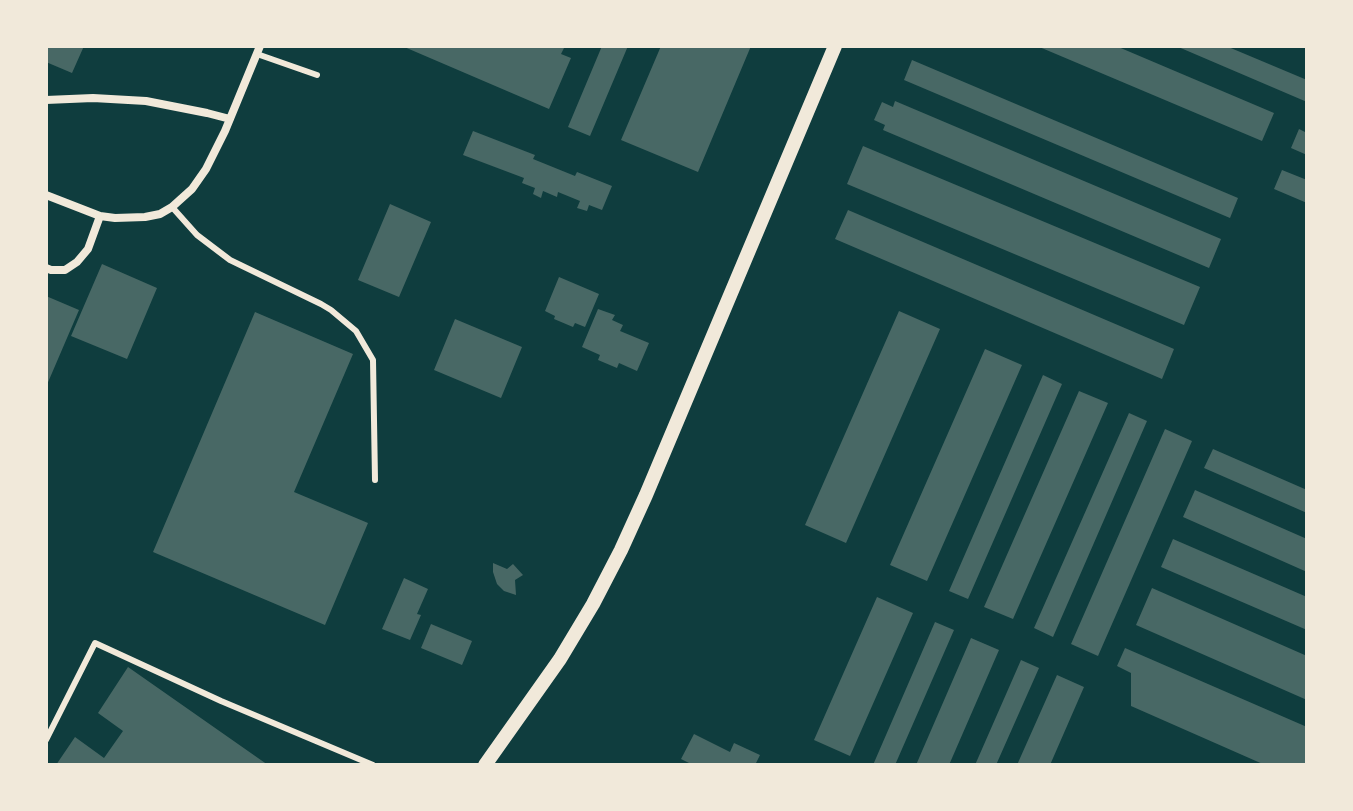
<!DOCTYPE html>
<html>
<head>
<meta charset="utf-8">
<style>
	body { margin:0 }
	#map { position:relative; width:1353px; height:811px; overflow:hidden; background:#0f3d3e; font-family:Georgia,serif }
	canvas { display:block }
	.frame { position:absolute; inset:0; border:48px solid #f1e9da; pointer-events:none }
</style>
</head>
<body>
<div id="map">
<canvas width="1353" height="811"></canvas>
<div class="frame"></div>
</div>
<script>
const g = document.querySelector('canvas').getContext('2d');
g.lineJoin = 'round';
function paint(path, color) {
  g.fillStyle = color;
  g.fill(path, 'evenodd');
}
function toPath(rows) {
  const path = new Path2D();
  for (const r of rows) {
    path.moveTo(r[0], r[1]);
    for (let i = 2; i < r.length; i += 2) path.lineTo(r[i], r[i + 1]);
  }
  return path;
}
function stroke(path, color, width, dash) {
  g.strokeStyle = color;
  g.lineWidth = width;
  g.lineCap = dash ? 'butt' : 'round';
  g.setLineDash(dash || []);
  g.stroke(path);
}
const building = toPath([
	[46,46,84,46,72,73,46,62],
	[402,46,565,46,561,54,571,58,549,109],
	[602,46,628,46,590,136,568,127],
	[661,46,751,46,698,172,621,140],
	[1037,46,1116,46,1274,113,1262,141],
	[1176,46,1226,46,1307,80,1307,102],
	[912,60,1238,198,1230,218,904,80],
	[895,101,1221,239,1209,268,883,130,885,125,874,120,882,102,893,107],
	[1299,129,1307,133,1307,155,1291,148],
	[473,131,535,155,533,159,575,176,577,172,612,186,602,210,589,205,587,211,577,208,580,201,558,192,557,197,543,191,541,198,533,194,535,188,522,183,524,178,463,155],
	[863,146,1200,287,1184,325,847,184],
	[1282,170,1307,180,1307,203,1274,189],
	[390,204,431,222,399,297,358,280],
	[848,210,1174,349,1162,379,835,239],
	[102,264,157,288,127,359,71,336],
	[559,277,599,294,585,327,575,323,573,327,554,319,555,316,545,311],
	[46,296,79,310,46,387],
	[598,309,615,315,612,320,623,325,620,331,649,343,637,371,619,363,617,368,598,360,600,355,582,347],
	[899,311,940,329,846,543,805,525],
	[255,312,353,354,294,492,368,523,325,625,153,552],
	[455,319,522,347,501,398,434,370],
	[985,349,1022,365,927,581,890,565],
	[1043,375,1062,384,968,599,949,591],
	[1079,391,1108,403,1013,619,984,607],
	[1129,413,1147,421,1053,637,1034,628],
	[1165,429,1192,441,1098,656,1071,644],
	[1213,449,1307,490,1307,513,1204,468],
	[1195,490,1307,539,1307,572,1183,517],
	[1173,539,1307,597,1307,630,1161,567],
	[493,563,507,569,513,564,523,575,515,580,516,595,504,591,497,584,493,572],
	[404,578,428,589,417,614,421,615,410,640,382,629],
	[1152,588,1307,656,1307,700,1136,625],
	[877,597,913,613,850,756,814,740],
	[935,622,954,630,895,765,873,765],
	[431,624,472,641,462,665,421,648],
	[971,638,999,650,949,765,916,765],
	[1125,648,1307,727,1307,765,1265,765,1131,706,1131,673,1117,666],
	[1021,660,1039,668,996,765,975,765],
	[128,667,268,765,56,765,75,737,104,758,123,731,98,713],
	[1057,675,1084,687,1050,765,1017,765],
	[694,734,730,752,734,743,760,755,755,765,688,765,689,763,681,759]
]);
const service = toPath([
	[257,54,317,75],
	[172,207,197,235,230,260,321,304,331,310,356,331,373,360,375,480],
	[46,740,95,643,221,701,373,765]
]);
const minor = toPath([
	[46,100,93,98,146,101,207,113,230,119],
	[46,195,100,216,115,218,145,217,160,214,172,207,192,189,206,169,225,131,260,46],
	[46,268,51,270,65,270,77,262,88,249,100,216]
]);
const tertiary = toPath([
	[485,765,560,659,593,604,621,550,646,495,835,46]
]);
paint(building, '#486865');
stroke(service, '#f1e9da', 6);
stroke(minor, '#f1e9da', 8);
stroke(tertiary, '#f1e9da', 14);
</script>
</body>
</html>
